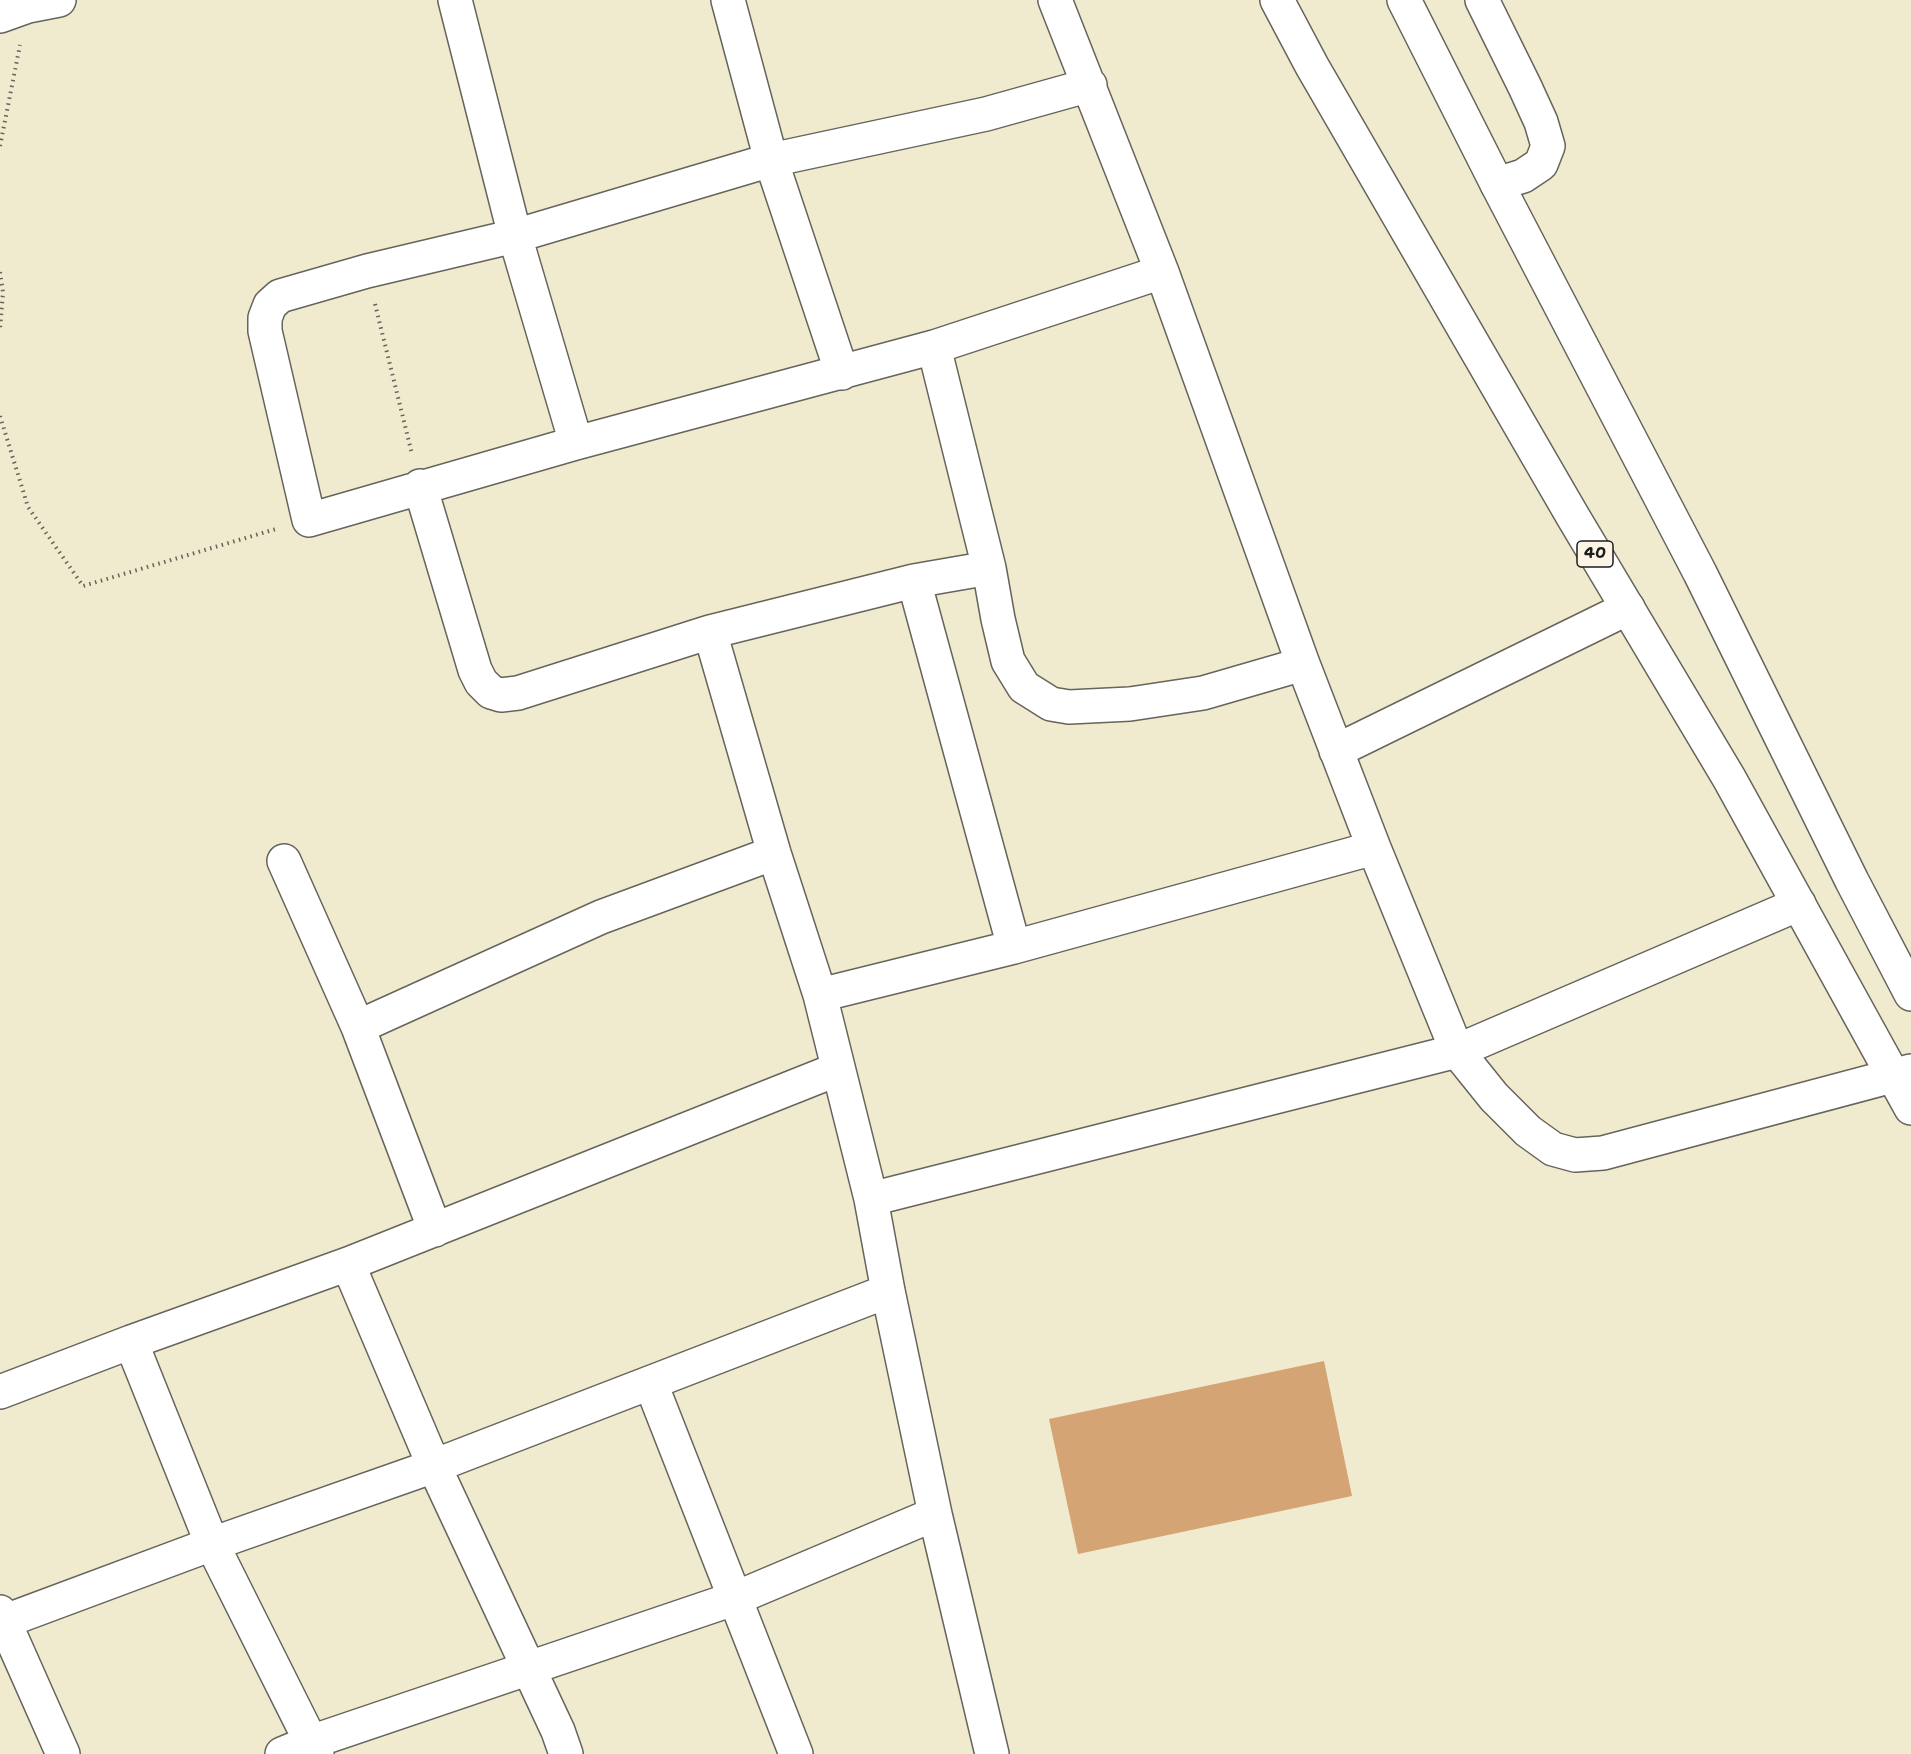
<!DOCTYPE html>
<html>
<head>
<meta charset="utf-8">
<style>
	body { margin:0 }
	canvas { display:block; background:#f0eacf }
</style>
</head>
<body>
<canvas width="1911" height="1754"></canvas>
<script>
const g = document.querySelector('canvas').getContext('2d');
g.lineJoin = 'round';
function paint(path, color) {
  g.fillStyle = color;
  g.fill(path, 'evenodd');
}
function toPath(rows) {
  const path = new Path2D();
  for (const r of rows) {
    path.moveTo(r[0], r[1]);
    for (let i = 2; i < r.length; i += 2) path.lineTo(r[i], r[i + 1]);
  }
  return path;
}
function stroke(path, color, width, dash) {
  g.strokeStyle = color;
  g.lineWidth = width;
  g.lineCap = dash ? 'butt' : 'round';
  g.setLineDash(dash || []);
  g.stroke(path);
}
function write(font, color, halo, rows, align = 'center') {
  g.font = font + ' "Shantell Sans",sans-serif';
  g.lineWidth = 4.5;
  g.setLineDash([]);
  g.textBaseline = 'middle';
  g.strokeStyle = halo;
  g.fillStyle = color;
  for (const [text, x, y, turn = 0] of rows) {
    g.save();
    g.translate(x, y);
    g.rotate((+turn || 0) * Math.PI / 180);
    g.textAlign = isNaN(turn) ? turn : align;
    if (halo) g.strokeText(text, 0, 0);
    g.fillText(text, 0, 0);
    g.restore();
  }
}
const building = toPath([
	[1324,1361,1352,1496,1078,1554,1049,1419]
]);
const path = toPath([
	[0,146,20,45],
	[0,272,3,292,0,329],
	[375,304,412,454],
	[0,416,28,507,83,586,276,529]
]);
const minor = toPath([
	[455,0,515,236,576,443],
	[728,0,771,160,842,373],
	[1055,0,1162,272,1303,664,1374,848,1457,1051,1494,1097,1528,1131,1553,1149,1575,1155,1603,1153,1911,1071],
	[1482,0,1525,87,1541,122,1548,146,1541,164,1523,176,1497,184],
	[0,16,28,6,59,0],
	[1090,85,986,114,771,160,515,236,367,271,280,296,270,305,265,318,265,331,309,520,576,443,934,347,1162,272],
	[934,347,989,568,998,619,1008,661,1024,687,1051,704,1069,707,1130,704,1203,693,1303,664],
	[420,486,475,670,481,682,491,692,501,695,518,693,710,632],
	[914,581,1014,947],
	[1336,751,1628,608],
	[284,861,358,1027,435,1230],
	[820,995,1014,947,1374,848],
	[358,1027,601,917,774,853],
	[871,1199,1457,1051,1799,904],
	[348,1264,434,1466,558,1731,566,1754],
	[651,1384,796,1754],
	[0,1392,131,1342],
	[935,1514,992,1754],
	[0,1612,63,1754],
	[0,1623,212,1544,434,1466,888,1291],
	[282,1754,311,1742,736,1598,935,1514,888,1291,871,1199,820,995,774,853,710,632,914,581,989,568],
	[317,1754,212,1544,131,1342,348,1264,838,1069]
]);
const trunk = toPath([
	[1277,0,1312,66,1572,515,1729,778,1911,1108],
	[1404,0,1497,184,1700,573,1852,881,1911,994]
]);
const shields = [
	[1595,554,36]
];
const shieldNames = [
	["40",1595,554]
];
paint(building, '#d4a474');
stroke(minor, '#66645b', 36);
stroke(trunk, '#66645b', 36);
stroke(path, '#66645b', 4, [1.5, 4.5]);
stroke(minor, '#fff', 33);
stroke(trunk, '#fff', 33);
for (const [x, y, w] of shields) {
  const box = new Path2D();
  box.roundRect(x - w / 2, y - 13, w, 26, 4.5);
  g.fillStyle = '#fcf5e5';
  g.fill(box);
  stroke(box, '#1c1c1c', 1.5);
}
write('bold 16px', '#1c1c1c', null, shieldNames);
</script>
</body>
</html>
